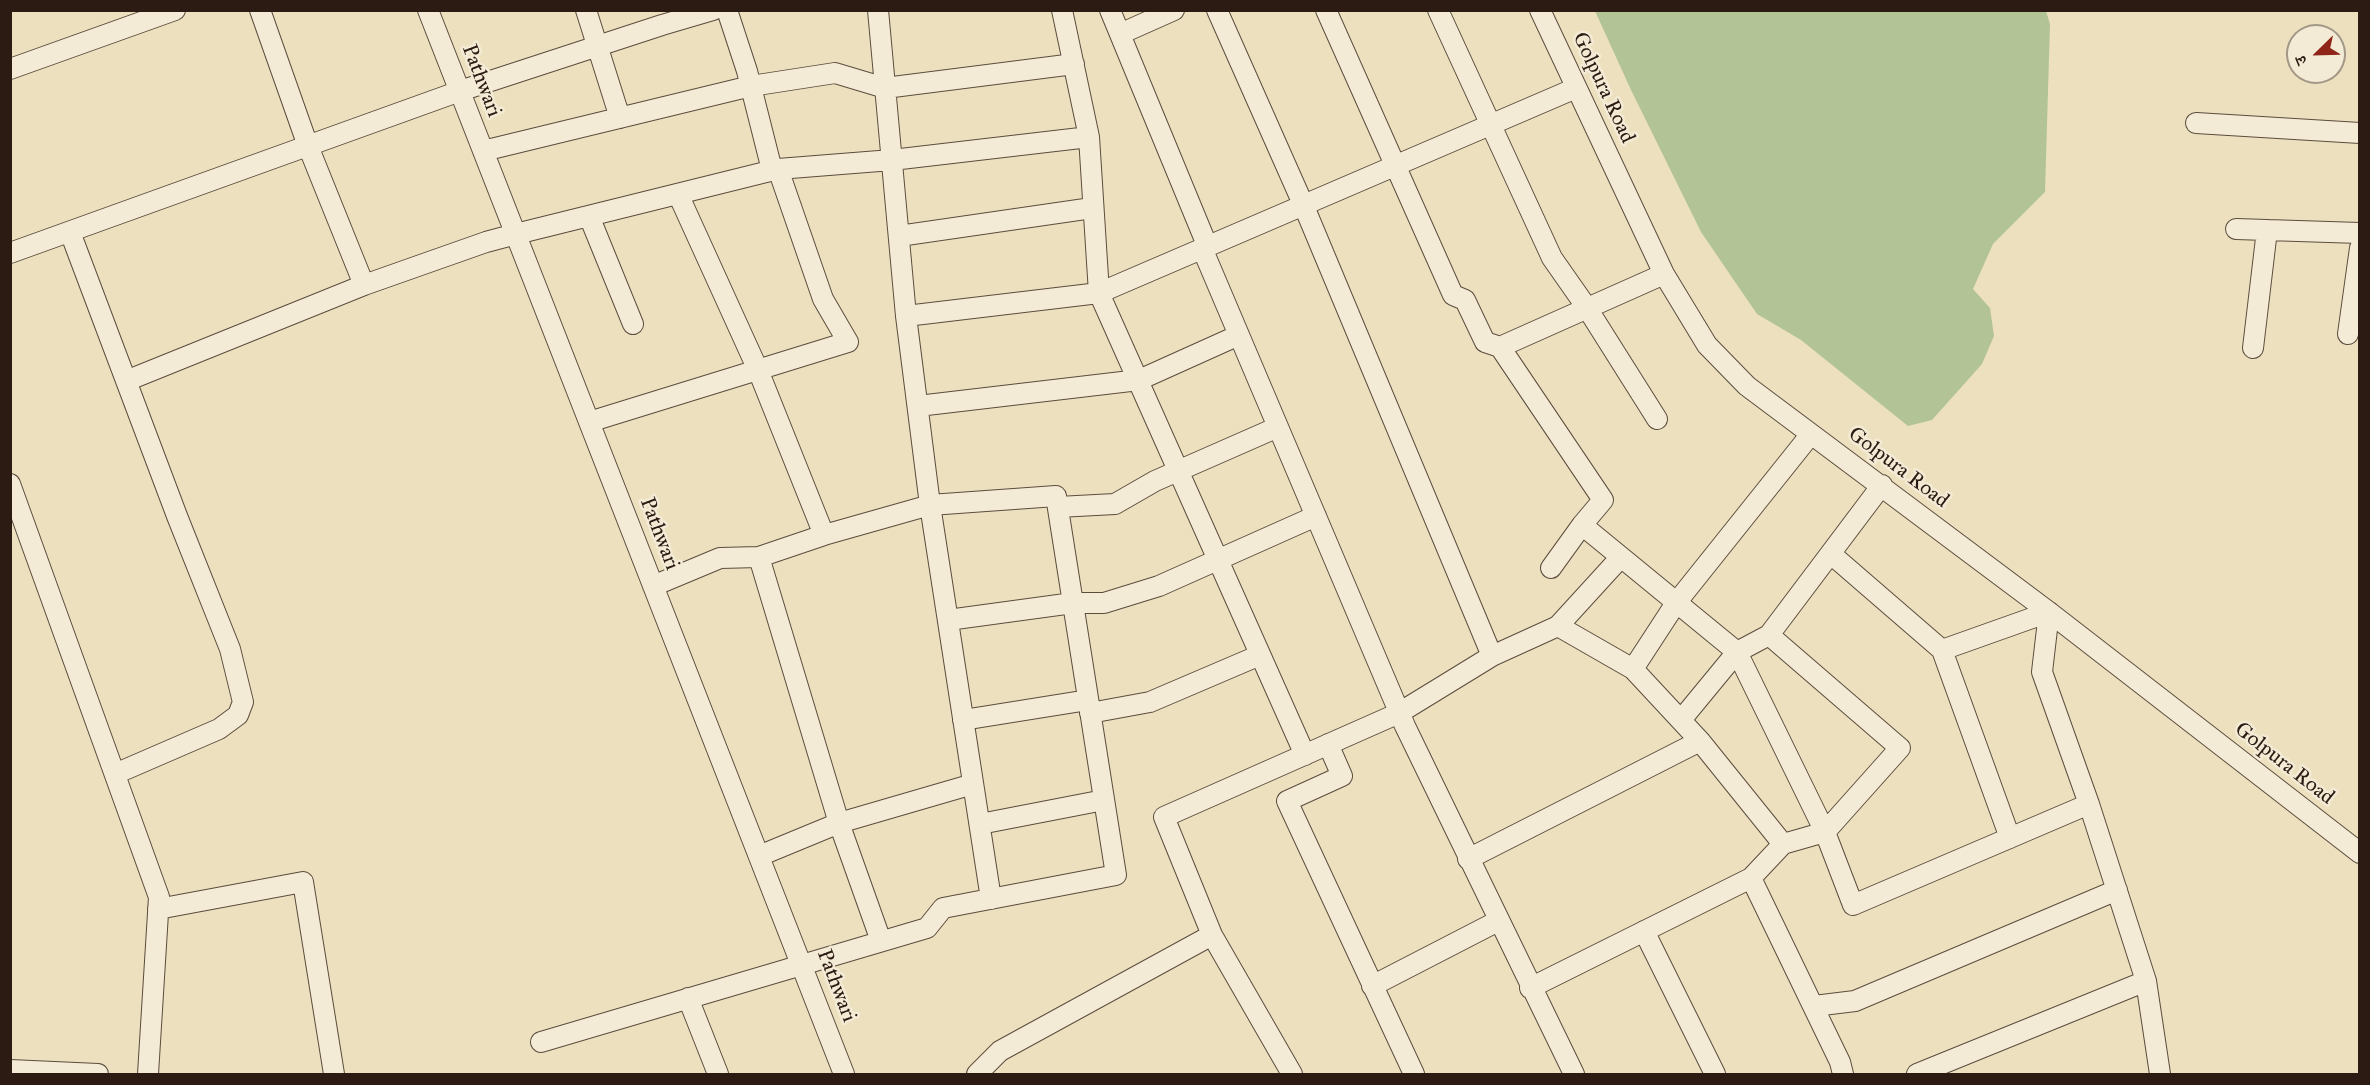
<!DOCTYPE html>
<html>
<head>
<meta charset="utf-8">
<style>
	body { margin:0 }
	#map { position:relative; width:2370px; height:1085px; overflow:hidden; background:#ede0be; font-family:"IM FELL Great Primer","Noto Serif Devanagari",serif }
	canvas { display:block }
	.frame { position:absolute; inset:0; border:12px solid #2c1b13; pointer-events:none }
	.north { position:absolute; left:2286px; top:24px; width:60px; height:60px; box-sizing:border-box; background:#f3ebd5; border:2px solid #a39887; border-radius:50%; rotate:247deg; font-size:16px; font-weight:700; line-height:24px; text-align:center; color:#2c1b13 }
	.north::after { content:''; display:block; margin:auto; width:21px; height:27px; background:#8f2418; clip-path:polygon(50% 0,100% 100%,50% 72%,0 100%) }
</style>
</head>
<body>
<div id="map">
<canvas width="2370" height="1085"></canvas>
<div class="frame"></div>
<div class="north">उ</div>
</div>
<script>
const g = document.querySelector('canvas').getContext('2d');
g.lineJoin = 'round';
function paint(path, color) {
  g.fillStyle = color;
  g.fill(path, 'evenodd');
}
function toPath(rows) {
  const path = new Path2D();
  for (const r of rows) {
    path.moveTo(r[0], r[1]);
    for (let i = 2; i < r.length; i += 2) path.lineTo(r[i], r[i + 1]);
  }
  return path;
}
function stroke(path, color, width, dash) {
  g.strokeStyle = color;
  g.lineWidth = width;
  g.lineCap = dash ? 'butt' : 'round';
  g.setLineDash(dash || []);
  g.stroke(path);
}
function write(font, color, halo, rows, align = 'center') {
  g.font = font + ' "IM FELL Great Primer",serif';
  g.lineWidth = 5;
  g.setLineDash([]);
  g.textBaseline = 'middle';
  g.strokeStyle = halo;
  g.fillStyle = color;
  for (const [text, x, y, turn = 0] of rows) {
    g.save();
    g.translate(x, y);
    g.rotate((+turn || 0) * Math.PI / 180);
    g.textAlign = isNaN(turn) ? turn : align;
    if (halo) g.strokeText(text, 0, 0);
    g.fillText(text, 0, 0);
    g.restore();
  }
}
const green = toPath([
	[1595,11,2046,11,2050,24,2045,192,1993,244,1973,289,1990,308,1994,336,1982,364,1932,420,1908,426,1801,340,1757,314,1701,232,1631,90]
]);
const minor = toPath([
	[260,10,308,146,364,285],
	[428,10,844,1074],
	[586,10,620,118],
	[727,10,747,71,772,170],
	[878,10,906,316,930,505,991,899],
	[1062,10,1089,137,1099,293,1305,755],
	[1110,10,1207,245],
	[1217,10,1303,204,1492,656],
	[1326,10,1453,295,1465,300,1485,342,1500,347,1603,500,1582,525,1551,568],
	[1438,10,1552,258,1587,308,1657,419],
	[1540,10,1664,274,1707,345,1747,386,2049,612,2360,853],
	[1120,34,1174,10],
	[10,69,175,10],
	[2196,123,2360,133],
	[483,151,751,86,835,73,885,88,1074,64],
	[678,194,758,370,824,535],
	[589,216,633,324],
	[2236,229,2360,233],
	[70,232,177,516,230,649,243,702,238,715,219,729,115,774],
	[899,236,1092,208],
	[1202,248,1405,726,1574,1074],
	[10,253,460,91,662,25,713,10],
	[906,316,1099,293,1576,88],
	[2348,334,2360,248],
	[1500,347,1664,274],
	[2253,348,2267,230],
	[126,381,364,285,486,242,516,234,778,169,892,160,1089,137],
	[918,406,1139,380,1239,335],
	[589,422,848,342,823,299,778,169],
	[10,484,159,897,148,1074],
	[1058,507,1115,504,1155,481,1278,427],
	[1582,525,1737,652,1825,832,1853,905,2089,804],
	[1831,554,1942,650,2010,838],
	[653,586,720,558,759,557,839,823,881,941],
	[948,620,1073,603,1104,603,1159,586,1316,516],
	[1558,626,1621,557],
	[1942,650,2049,612,2042,672,2089,804,2146,981,2160,1074],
	[1633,669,1676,603,1811,434],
	[1090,713,1150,702,1260,655],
	[963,720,1088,700],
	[1681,720,1737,652,1769,635,1882,485],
	[1328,744,1342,776,1287,801,1414,1074],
	[980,824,1104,800],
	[759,856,839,823,973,784],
	[1468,859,1700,741],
	[1751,878,1840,1062,1843,1074],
	[158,909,303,882,334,1074],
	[1644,931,1715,1074],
	[1372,986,1498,921],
	[1530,988,1751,878,1783,844,1825,832,1900,748,1769,635],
	[688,998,718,1074],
	[1814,1006,1855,1001,2117,890],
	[541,1042,927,928,943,908,1116,875,1056,496,930,505,824,535,759,557],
	[10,1070,98,1074],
	[977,1074,1000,1051,1212,935],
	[1292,1074,1212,935,1164,817,1399,713,1492,656,1558,626,1633,669,1700,741,1783,844],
	[1917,1074,2146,981]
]);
const streetNames = [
	["Pathwari",481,81,69],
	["Golpura Road",1603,88,65],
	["Golpura Road",1898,468,37],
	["Pathwari",659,534,69],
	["Golpura Road",2284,764,38],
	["Pathwari",836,986,69]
];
paint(green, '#b2c396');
stroke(minor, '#5c4c3e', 22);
stroke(minor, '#f3ebd5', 20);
write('21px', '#2c1b13', '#f3ebd5', streetNames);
</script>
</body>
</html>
